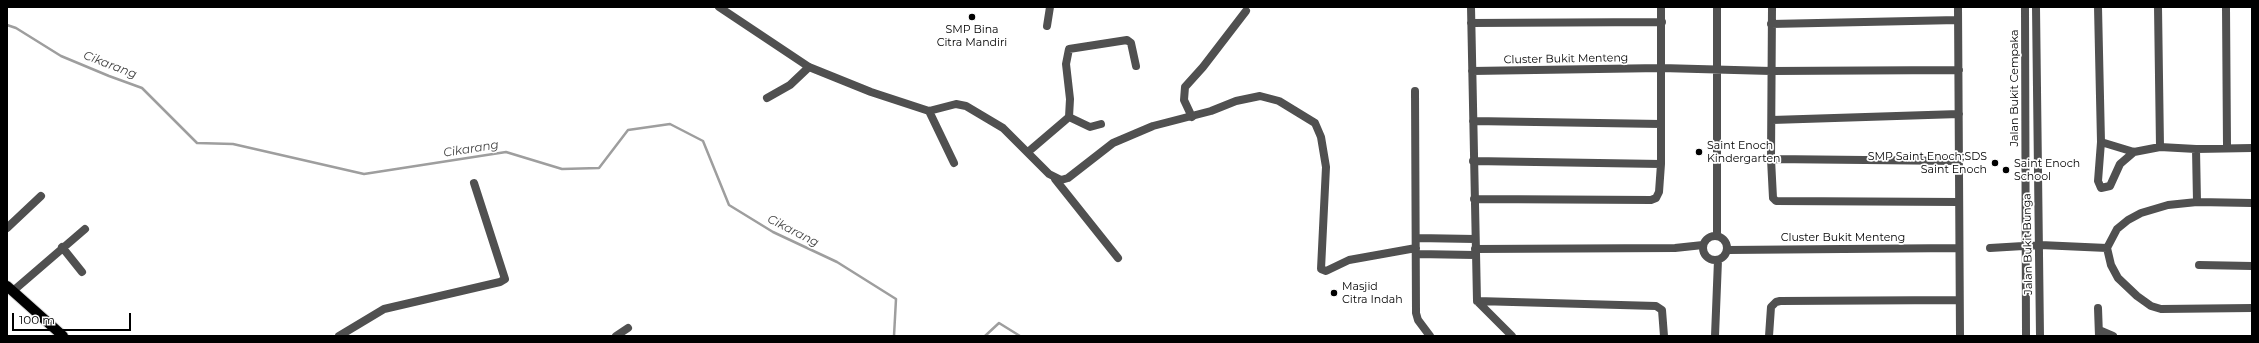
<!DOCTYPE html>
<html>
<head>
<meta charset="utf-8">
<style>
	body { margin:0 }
	#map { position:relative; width:2259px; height:343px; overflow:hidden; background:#fff; font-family:Montserrat,sans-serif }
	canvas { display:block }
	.frame { position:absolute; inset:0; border:8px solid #000; pointer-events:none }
	.scale { position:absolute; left:12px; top:313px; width:119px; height:18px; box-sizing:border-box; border:2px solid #000; border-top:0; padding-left:5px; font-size:12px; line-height:14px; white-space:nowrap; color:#000; -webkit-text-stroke:3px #fff; paint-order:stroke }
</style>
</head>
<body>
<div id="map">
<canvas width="2259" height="343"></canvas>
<div class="frame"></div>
<div class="scale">100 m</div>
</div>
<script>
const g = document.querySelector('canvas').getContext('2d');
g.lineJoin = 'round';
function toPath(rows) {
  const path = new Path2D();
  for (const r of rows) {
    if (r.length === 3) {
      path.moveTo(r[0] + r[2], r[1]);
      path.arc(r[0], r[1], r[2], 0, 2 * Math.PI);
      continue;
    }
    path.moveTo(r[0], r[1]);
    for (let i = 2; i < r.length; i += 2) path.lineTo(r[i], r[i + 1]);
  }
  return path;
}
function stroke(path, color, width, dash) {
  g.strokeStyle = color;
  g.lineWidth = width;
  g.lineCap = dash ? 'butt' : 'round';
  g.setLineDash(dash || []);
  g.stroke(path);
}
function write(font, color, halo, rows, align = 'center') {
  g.font = font + ' Montserrat,sans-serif';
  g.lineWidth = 3.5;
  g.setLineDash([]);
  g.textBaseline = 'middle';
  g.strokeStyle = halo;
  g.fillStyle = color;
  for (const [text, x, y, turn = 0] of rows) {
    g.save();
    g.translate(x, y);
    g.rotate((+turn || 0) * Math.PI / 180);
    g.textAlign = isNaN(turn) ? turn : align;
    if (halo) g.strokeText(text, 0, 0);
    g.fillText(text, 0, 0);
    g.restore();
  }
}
const stream = toPath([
	[7,25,16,28,61,56,109,76,142,88,197,143,233,144,364,174,506,152,562,169,599,168,628,130,670,124,703,141,729,205,773,232,837,262,896,299,894,336],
	[985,336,999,323,1020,336]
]);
const minor = toPath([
	[719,7,809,67,871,92,929,111,956,104,966,106,1003,128,1049,174,1061,180,1068,178,1113,143,1153,126,1211,111,1236,101,1260,96,1279,101,1315,123,1321,137,1326,167,1321,269,1326,271,1349,260,1416,248],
	[1471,7,1477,301,1512,336],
	[1717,7,1717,235],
	[1772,7,1771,159,1773,198,1776,201,1959,202],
	[1958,7,1960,336],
	[2025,7,2026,336],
	[2036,7,2040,336],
	[2098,7,2101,142,2134,152,2160,147,2196,149,2252,148],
	[2158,7,2160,147],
	[2226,7,2227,147],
	[1471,23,1662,22],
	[1771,24,1958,20],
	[1047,26,1050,7],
	[1472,71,1661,68,1771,71,1959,70],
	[1415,91,1416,313,1418,320,1430,336],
	[767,98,790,85,809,67],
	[929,111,954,163],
	[1069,117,1070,99,1066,64,1069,49,1127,40,1131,43,1136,66],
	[1192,117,1184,100,1185,87,1203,67,1246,11],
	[1772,120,1959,114],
	[1473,121,1661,124],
	[2101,142,2098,181,2101,188,2110,186,2120,164,2134,152],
	[2196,149,2197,202],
	[1028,152,1069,117,1090,127,1101,124],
	[1771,159,1959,161],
	[1473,161,1661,164],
	[1055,179,1118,258],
	[1474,199,1651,200,1656,198,1659,192,1661,164,1661,7],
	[2252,203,2197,202,2168,205,2141,213,2128,220,2117,229,2107,248,2111,265,2118,278,2137,296,2151,306,2161,309,2252,308],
	[7,228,41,196],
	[1715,248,12],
	[1416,238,1475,239],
	[62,247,82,272],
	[1990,248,2040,245,2107,248],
	[1475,249,1675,248,1703,245],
	[1728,250,1959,248],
	[1416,254,1475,255],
	[2199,265,2252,266],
	[13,291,85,229],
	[1477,301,1656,306,1662,310,1664,336],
	[2098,308,2099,336],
	[2099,330,2113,336],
	[339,336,384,309,500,282,505,279,474,183],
	[616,336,628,328],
	[1715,336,1718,260],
	[1769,336,1771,307,1776,302,1780,301,1959,300]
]);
const primary = toPath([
	[7,286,63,336]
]);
const markers = [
	[972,17,4,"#000"],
	[1699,152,4,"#000"],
	[1995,163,4,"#000"],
	[2006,170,4,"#000"],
	[1334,293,4,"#000"]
];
const poiNames = [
	["SMP Bina",972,30,"center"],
	["Citra Mandiri",972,43,"center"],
	["Saint Enoch",1707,146],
	["Kindergarten",1707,159],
	["SMP Saint Enoch;SDS",1987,157,"right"],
	["Saint Enoch",1987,170,"right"],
	["Saint Enoch",2014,164],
	["School",2014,177],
	["Masjid",1342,287],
	["Citra Indah",1342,300]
];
const streetNames = [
	["Cluster Bukit Menteng",1566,59,-1],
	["Jalan Bukit Cempaka",2015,88,-90],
	["Cluster Bukit Menteng",1843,238],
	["Jalan Bukit Bunga",2028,244,-91]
];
const waterNames = [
	["Cikarang",110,65,21],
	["Cikarang",471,149,-9],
	["Cikarang",793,231,27]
];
stroke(stream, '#9e9e9e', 2.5);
stroke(primary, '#dbdbdb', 12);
stroke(minor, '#505050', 8);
stroke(primary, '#000', 10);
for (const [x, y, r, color] of markers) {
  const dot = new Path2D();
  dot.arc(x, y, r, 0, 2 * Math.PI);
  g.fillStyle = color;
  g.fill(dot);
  stroke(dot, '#fff', 1.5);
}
write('11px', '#000', '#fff', poiNames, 'left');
write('11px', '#000', '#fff', streetNames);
write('italic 12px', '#3f3f3f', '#fff', waterNames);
</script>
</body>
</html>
